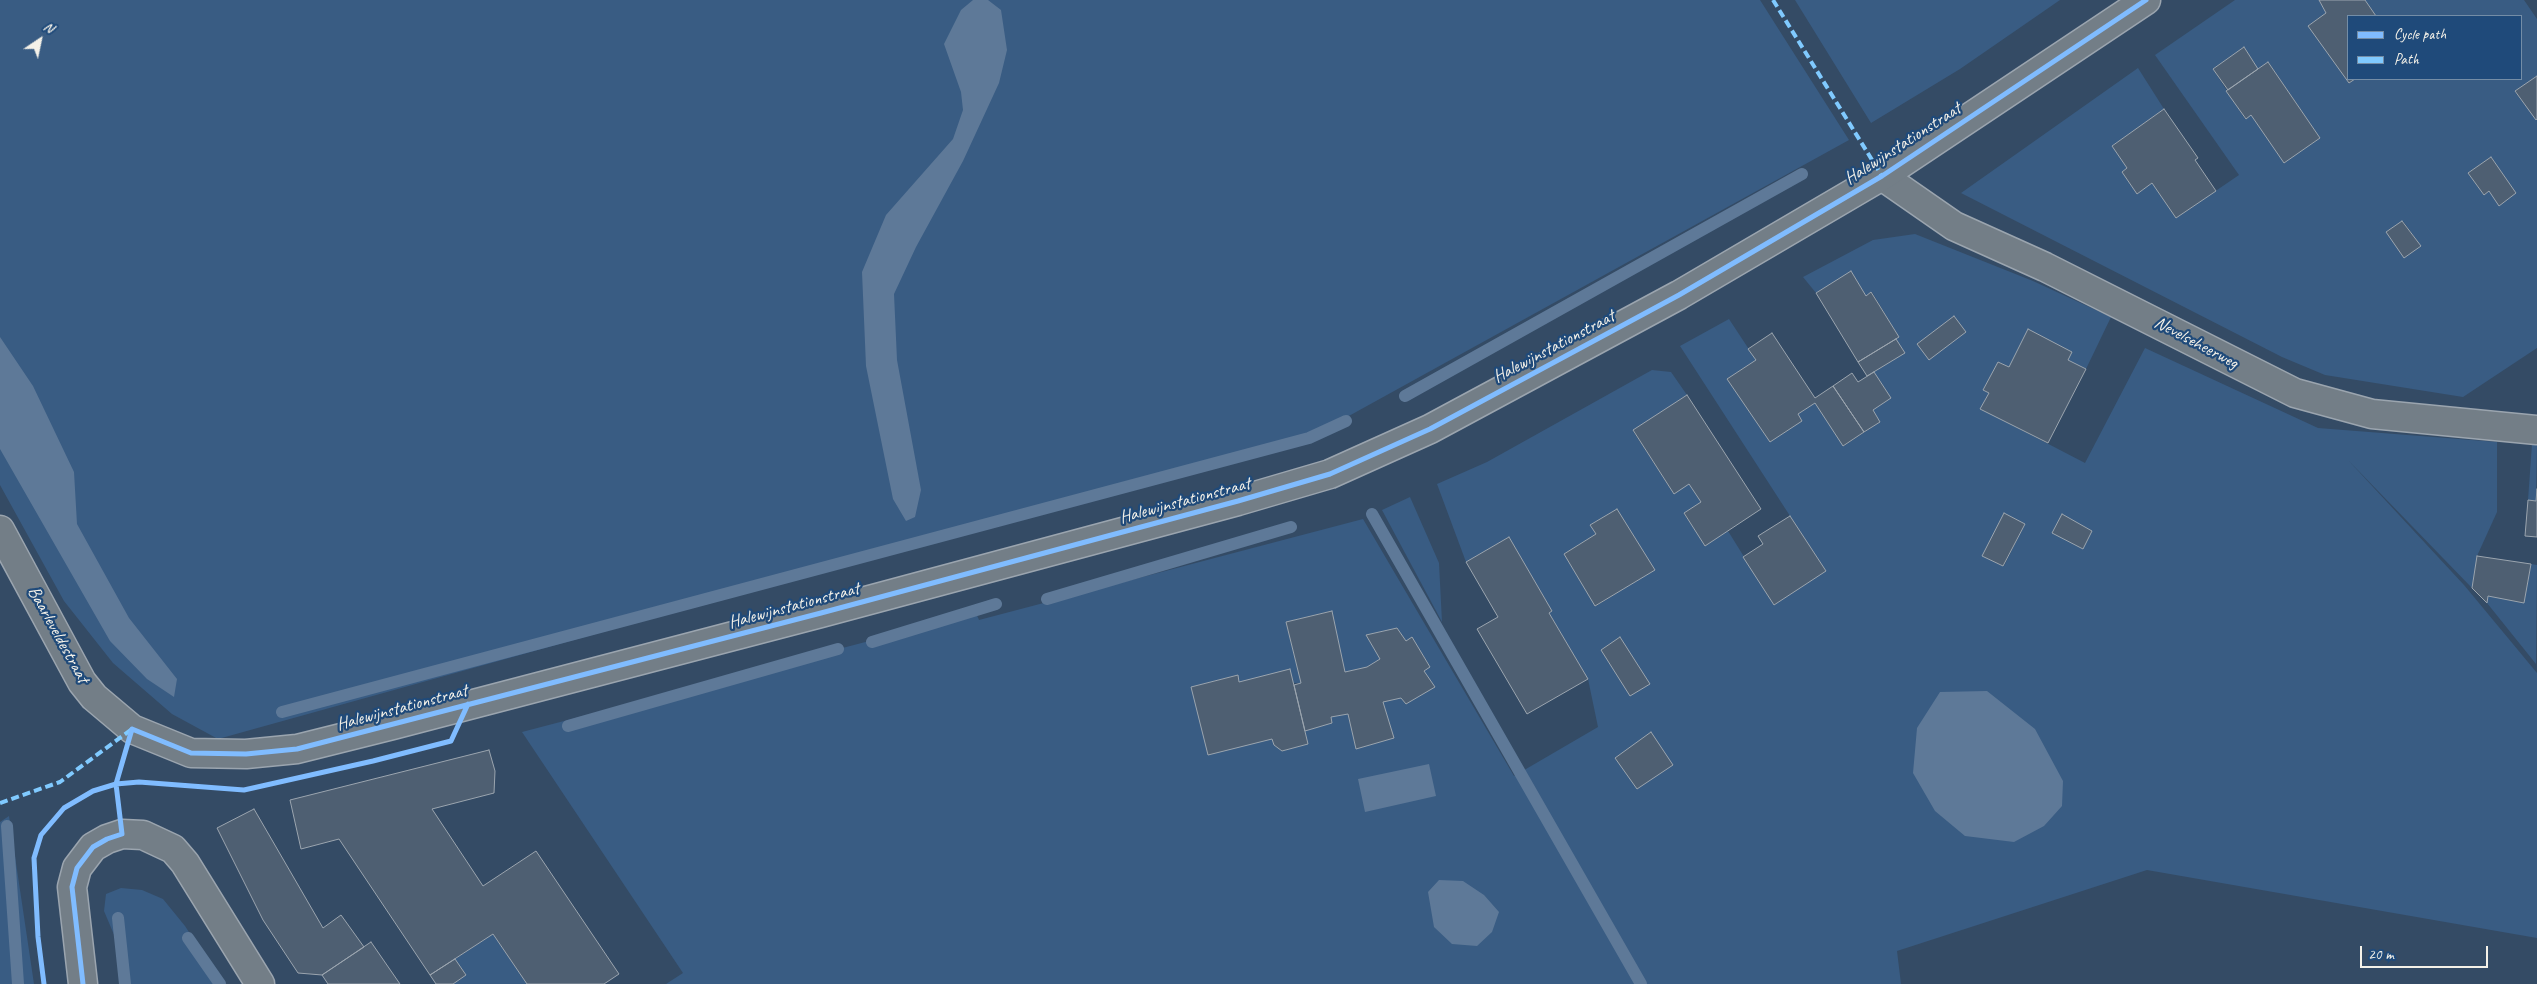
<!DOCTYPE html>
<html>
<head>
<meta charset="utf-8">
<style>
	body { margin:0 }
	#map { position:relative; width:2537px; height:984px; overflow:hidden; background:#344b65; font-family:Caveat,sans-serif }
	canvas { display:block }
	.legend { position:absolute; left:2347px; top:15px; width:175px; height:65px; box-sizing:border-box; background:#1f4a7a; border:1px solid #748da6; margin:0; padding:6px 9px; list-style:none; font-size:15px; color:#f4f1e8 }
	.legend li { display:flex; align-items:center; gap:10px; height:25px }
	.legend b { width:25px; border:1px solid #748da6 }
	.north { position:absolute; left:15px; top:15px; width:50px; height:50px; -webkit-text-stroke:4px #1f4a7a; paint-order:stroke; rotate:34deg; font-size:14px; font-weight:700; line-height:20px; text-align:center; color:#f4f1e8 }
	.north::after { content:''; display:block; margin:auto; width:18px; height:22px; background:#f4f1e8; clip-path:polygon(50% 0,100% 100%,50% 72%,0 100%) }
	.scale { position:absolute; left:2360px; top:946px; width:128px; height:22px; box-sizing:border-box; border:2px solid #f4f1e8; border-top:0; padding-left:6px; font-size:15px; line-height:18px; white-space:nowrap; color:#f4f1e8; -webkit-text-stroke:4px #1f4a7a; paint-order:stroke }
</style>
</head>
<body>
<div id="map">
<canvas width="2537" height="984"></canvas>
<ul class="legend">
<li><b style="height:6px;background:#80bcff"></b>Cycle path</li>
<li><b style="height:6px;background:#80caff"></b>Path</li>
</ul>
<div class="north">N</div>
<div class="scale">20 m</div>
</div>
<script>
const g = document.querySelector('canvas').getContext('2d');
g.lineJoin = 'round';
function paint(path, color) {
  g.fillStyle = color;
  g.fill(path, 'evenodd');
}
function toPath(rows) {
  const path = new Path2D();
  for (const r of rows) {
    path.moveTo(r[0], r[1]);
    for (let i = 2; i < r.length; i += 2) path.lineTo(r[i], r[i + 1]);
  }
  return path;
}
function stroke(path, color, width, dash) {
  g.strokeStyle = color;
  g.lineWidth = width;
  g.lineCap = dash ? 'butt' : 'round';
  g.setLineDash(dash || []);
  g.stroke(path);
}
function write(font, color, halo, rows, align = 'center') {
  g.font = font + ' Caveat,sans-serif';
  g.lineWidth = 4.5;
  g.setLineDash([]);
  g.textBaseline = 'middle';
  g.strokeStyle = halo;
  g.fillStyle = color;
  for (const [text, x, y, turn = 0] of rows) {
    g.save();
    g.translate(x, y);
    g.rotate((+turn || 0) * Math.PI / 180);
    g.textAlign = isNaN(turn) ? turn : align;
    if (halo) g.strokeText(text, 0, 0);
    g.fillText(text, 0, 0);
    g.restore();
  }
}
const green = toPath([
	[0,0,1760,0,1849,140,1318,433,218,739,172,714,113,663,64,601,0,485],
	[1795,0,2060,0,1960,69,1871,123],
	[2235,0,2319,0,2326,13,2308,26,2349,82,2355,79,2521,79,2521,16,2376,16,2365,0,2524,0,2537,19,2537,76,2515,92,2537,119,2537,348,2463,397,2325,375,2282,357,1961,193,2138,68,2164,109,2112,146,2127,168,2122,172,2137,194,2152,183,2176,218,2239,175,2155,55],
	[2244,47,2258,69,2269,63,2320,138,2284,163,2251,115,2245,119,2213,69],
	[2491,157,2516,193,2499,205,2489,191,2483,194,2468,173],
	[2403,221,2421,246,2386,232],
	[1915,234,2033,281,2111,317,2086,369,2068,360,2009,367,1998,362,1983,390,1989,393,1981,409,2085,463,2145,348,2318,428,2497,442,2497,512,2477,556,2472,588,2348,460,2464,585,2537,673,2537,938,2147,870,1897,951,1901,984,666,984,683,973,522,732,976,613,979,620,1363,519,1514,776,1598,727,1588,679,1549,613,1552,611,1509,537,1466,562,1437,484,1487,462,1652,370,1671,372,1687,395,1633,431,1673,493,1689,484,1701,502,1684,514,1705,545,1728,531,1774,605,1825,570,1680,346,1729,319,1756,360,1727,379,1770,442,1802,421,1798,414,1815,403,1844,446,1880,422,1873,410,1891,398,1874,372,1904,353,1896,339,1899,337,1872,292,1866,296,1851,272,1816,293,1803,277,1873,240],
	[1617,509,1654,570,1596,606,1564,554,1596,534,1590,525],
	[2004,514,2025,524,2004,566,1983,556],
	[1331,611,1345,672,1367,667,1380,659,1366,635,1397,628,1406,641,1412,638,1430,666,1424,671,1406,704,1401,698,1383,702,1393,738,1356,749,1348,714,1331,717,1332,723,1305,731,1308,744,1282,751,1274,745,1272,739,1191,687,1237,675,1239,682,1301,683,1286,622],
	[2532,444,2537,445,2536,501,2528,500],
	[1410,497,1439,563,1442,622,1382,510],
	[2531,564,2537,565,2536,664,2487,603,2488,596,2524,603],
	[9,816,34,984,0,984,0,822],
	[121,888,142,890,163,899,185,926,223,984,126,984,115,937,104,911,106,894],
	[493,934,527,984,453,984,466,975,455,959]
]);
const water = toPath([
	[973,0,988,0,1001,10,1007,50,999,83,963,161,916,247,894,294,897,360,921,490,915,517,906,521,893,499,866,366,862,272,886,215,953,139,963,110,961,92,944,44,961,10],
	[0,337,33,386,74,472,77,524,129,618,177,679,174,697,147,679,110,641,0,449],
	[1987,691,2035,729,2063,781,2062,806,2044,826,2014,842,1965,836,1935,811,1913,773,1917,728,1940,692],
	[1429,764,1436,796,1365,812,1358,779],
	[1439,880,1463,881,1484,895,1499,912,1492,932,1477,946,1452,944,1434,927,1428,892]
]);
const stream = toPath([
	[1405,396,1802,174],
	[1372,514,1641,984],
	[1047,599,1291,527],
	[872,642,996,604],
	[282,712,1309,438,1346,421],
	[568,726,838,649],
	[7,826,18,984],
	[118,918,125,984],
	[188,938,220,984]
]);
const building = toPath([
	[2365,0,2376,16,2348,16,2348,79,2355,79,2349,83,2308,26,2326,13,2319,0,2365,0],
	[2244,47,2258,69,2228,90,2213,69,2244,47],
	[2268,62,2320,138,2284,163,2251,115,2246,119,2226,91,2268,62],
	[2537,76,2537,119,2536,120,2515,91,2537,76],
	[2164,109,2198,158,2195,160,2216,191,2176,218,2152,183,2137,194,2122,172,2127,168,2112,146,2164,109],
	[2491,157,2516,193,2499,206,2489,191,2484,195,2468,173,2491,157],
	[2402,221,2421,246,2404,258,2386,232,2402,221],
	[1851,271,1866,296,1871,292,1899,337,1858,362,1816,293,1851,271],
	[1954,316,1966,332,1929,360,1917,344,1954,316],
	[2028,329,2072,352,2068,360,2086,369,2048,443,1980,409,1989,393,1983,390,1998,362,2009,367,2028,329],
	[1772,333,1815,398,1833,386,1864,432,1843,446,1815,403,1798,414,1802,421,1770,442,1727,379,1756,360,1748,349,1772,333],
	[1896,339,1905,353,1867,376,1858,362,1896,339],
	[1874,372,1891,398,1873,410,1880,422,1864,432,1833,386,1852,373,1858,382,1874,372],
	[1687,395,1761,509,1705,546,1684,513,1701,502,1689,484,1674,494,1633,430,1687,395],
	[2537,489,2537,537,2525,536,2528,500,2536,501,2537,489],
	[1617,509,1655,570,1595,606,1564,554,1596,534,1590,525,1617,509],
	[2004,513,2025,524,2003,566,1982,556,2004,513],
	[2062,514,2092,531,2083,549,2052,533,2062,514],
	[1790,516,1826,571,1774,605,1743,557,1763,544,1758,536,1790,516],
	[1509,537,1552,611,1549,613,1588,679,1527,714,1477,629,1498,617,1466,562,1509,537],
	[2477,556,2531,564,2524,603,2488,596,2487,603,2472,588,2477,556],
	[1332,611,1345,672,1367,667,1380,659,1366,635,1397,628,1406,641,1412,637,1430,667,1424,671,1435,687,1406,704,1401,698,1383,702,1394,738,1356,749,1348,714,1331,717,1332,723,1305,731,1294,685,1301,683,1286,622,1332,611],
	[1620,637,1650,684,1630,696,1601,650,1620,637],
	[1290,669,1308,744,1282,751,1274,745,1272,739,1208,755,1191,687,1238,675,1239,682,1290,669],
	[1651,732,1673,765,1637,789,1615,758,1651,732],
	[489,750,495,771,494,793,432,809,483,886,536,851,619,974,604,984,527,984,493,934,430,975,339,839,301,849,290,800,489,750],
	[254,809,323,928,341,915,364,947,322,975,298,973,263,920,217,828,254,809],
	[371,942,400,984,328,984,322,975,371,942],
	[455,959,466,975,453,984,436,984,430,975,455,959]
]);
const minor = toPath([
	[1882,176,1954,226,2045,267,2295,393,2372,414,2537,430]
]);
const tertiary = toPath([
	[0,530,82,682,94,697,132,729,191,753,246,754,297,749,393,725,821,613,1238,501,1330,474,1430,429,1679,295,1882,176,2146,0],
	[83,984,72,887,77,868,93,847,107,839,122,834,143,835,173,849,185,863,260,984]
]);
const quiet = toPath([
	[1773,0,1882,176],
	[0,803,60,782,132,729]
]);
const cycleway = toPath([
	[44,984,38,937,34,858,41,835,64,808,93,791,116,784,139,782,244,790,373,761,451,741,468,704],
	[83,984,72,887,77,868,93,847,107,839,122,834,116,784,132,729,191,753,246,754,297,749,821,613,1238,501,1330,474,1430,429,1679,295,1882,176,2146,0]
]);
const streetNames = [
	["Halewijnstationstraat",1903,144,-33],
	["Nevelseheerweg",2196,343,28],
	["Halewijnstationstraat",1554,347,-28],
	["Halewijnstationstraat",1185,501,-15],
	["Halewijnstationstraat",794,606,-15],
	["Baarleveldestraat",58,635,61],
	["Halewijnstationstraat",402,708,-15]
];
paint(green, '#395c83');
paint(water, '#5e7998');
stroke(stream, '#5e7998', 12);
paint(building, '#4e5f72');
stroke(building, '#9ba5af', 1);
stroke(minor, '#9ba5af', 31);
stroke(tertiary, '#9ba5af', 31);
stroke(minor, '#737e87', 28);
stroke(tertiary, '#737e87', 28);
stroke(quiet, '#80caff', 4, [8, 4]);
stroke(cycleway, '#80bcff', 5);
write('18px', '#f4f1e8', '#1f4a7a', streetNames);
</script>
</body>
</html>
